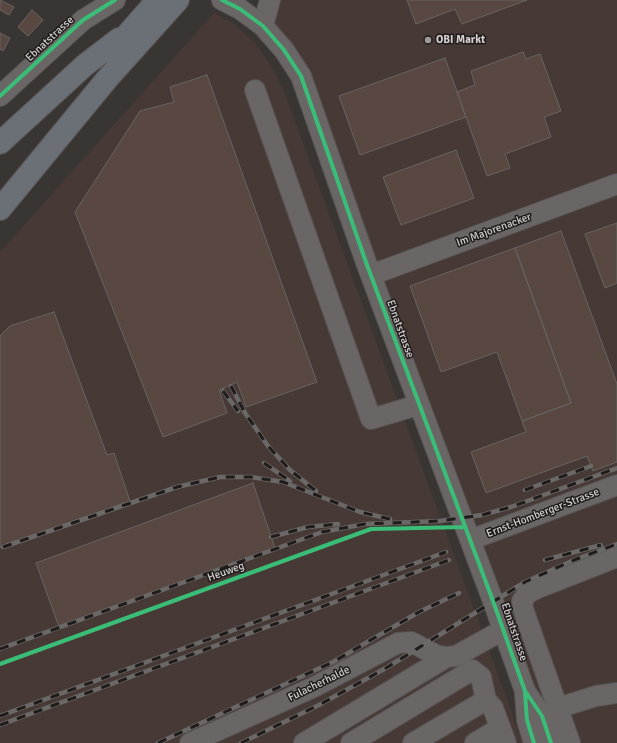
<!DOCTYPE html>
<html>
<head>
<meta charset="utf-8">
<style>
	body { margin:0 }
	canvas { display:block; background:#383533 }
</style>
</head>
<body>
<canvas width="617" height="743"></canvas>
<script>
const g = document.querySelector('canvas').getContext('2d');
g.lineJoin = 'round';
function paint(path, color) {
  g.fillStyle = color;
  g.fill(path, 'evenodd');
}
function toPath(rows) {
  const path = new Path2D();
  for (const r of rows) {
    path.moveTo(r[0], r[1]);
    for (let i = 2; i < r.length; i += 2) path.lineTo(r[i], r[i + 1]);
  }
  return path;
}
function stroke(path, color, width, dash) {
  g.strokeStyle = color;
  g.lineWidth = width;
  g.lineCap = dash ? 'butt' : 'round';
  g.setLineDash(dash || []);
  g.stroke(path);
}
function write(font, color, halo, rows, align = 'center') {
  g.font = font + ' Signika,sans-serif';
  g.lineWidth = 3;
  g.setLineDash([]);
  g.textBaseline = 'middle';
  g.strokeStyle = halo;
  g.fillStyle = color;
  for (const [text, x, y, turn = 0] of rows) {
    g.save();
    g.translate(x, y);
    g.rotate((+turn || 0) * Math.PI / 180);
    g.textAlign = isNaN(turn) ? turn : align;
    if (halo) g.strokeText(text, 0, 0);
    g.fillText(text, 0, 0);
    g.restore();
  }
}
const built = toPath([
	[262,0,617,0,617,743,543,743,367,265],
	[214,13,233,23,254,42,271,65,284,91,523,743,0,743,0,252]
]);
const building = toPath([
	[0,0,14,7,9,15,0,10,0,0],
	[407,0,527,0,462,24,455,9,416,24,407,0],
	[32,10,43,20,28,36,18,27,32,10],
	[0,33,10,38,3,51,0,49,0,33],
	[523,52,526,59,540,54,561,111,544,117,551,137,505,154,510,168,487,176,457,92,475,85,471,71,523,52],
	[445,58,466,117,360,155,339,96,445,58],
	[207,75,317,382,246,407,237,382,219,390,227,413,163,437,75,212,140,111,174,102,170,87,207,75],
	[456,150,474,198,401,225,383,177,456,150],
	[617,223,617,283,605,288,585,234,617,223],
	[561,231,617,384,617,462,593,471,587,456,486,493,471,452,526,432,522,421,571,403,515,248,561,231],
	[515,248,571,403,522,421,497,352,441,372,410,286,515,248],
	[54,312,107,455,114,453,130,501,0,547,0,336,10,326,54,312],
	[253,483,275,548,59,627,36,563,253,483]
]);
const minor = toPath([
	[222,0,240,9,263,26,284,50,301,76,367,265,493,601,525,691,542,716,551,743],
	[263,26,270,0],
	[255,90,371,419,418,405],
	[0,96,83,20,115,0],
	[371,275,617,184],
	[470,540,617,485],
	[525,693,527,720,534,743],
	[486,700,493,708,506,743],
	[558,708,596,696,617,693],
	[190,743,314,687,398,643,411,642,438,656,447,657,456,656,503,630],
	[304,743,447,657],
	[351,743,472,670,481,677,486,700,413,743],
	[475,743,500,728],
	[570,743,523,609,522,601,528,593,538,588,617,557]
]);
const highway = toPath([
	[111,53,154,4],
	[0,143,85,65,119,39],
	[0,209,107,79,178,0]
]);
const rail = toPath([
	[231,386,245,413,268,446,290,470,316,491],
	[223,391,238,411],
	[264,463,290,481],
	[525,490,591,466],
	[271,537,308,527,338,524],
	[3,547,177,487,220,477,251,477,283,482,360,512,390,519],
	[545,560,601,545],
	[0,649,322,532,365,524,440,521,482,515,511,507,617,468],
	[0,716,446,552],
	[0,725,449,560],
	[158,743,333,662,419,612,459,593],
	[241,743,319,705,386,668,525,582,574,560,617,544]
]);
const cycleway = toPath([
	[222,0,240,9,263,26,284,50,301,76,367,265,493,601,525,691,542,716,551,743],
	[0,96,83,20,115,0],
	[0,664,371,529,465,527],
	[525,693,527,720,534,743]
]);
const markers = [
	[428,40,4,"#9f9a99"]
];
const streetNames = [
	["Ebnatstrasse",50,39,-43],
	["Im Majorenacker",494,230,-20],
	["Ebnatstrasse",400,329,70],
	["Ernst-Homberger-Strasse",543,513,-21],
	["Heuweg",226,572,-20],
	["Ebnatstrasse",514,632,71],
	["Fulacherhalde",319,684,-26]
];
const poiNames = [
	["OBI Markt",436,40]
];
paint(built, '#473a36');
paint(building, '#594842');
stroke(building, '#676462', 1);
stroke(minor, '#575352', 22);
stroke(highway, '#575352', 24);
stroke(minor, '#696665', 20);
stroke(highway, '#6b7076', 22);
stroke(rail, '#6b6968', 4.5);
stroke(rail, '#1f1c1b', 3, [9]);
stroke(cycleway, '#3abd76', 4);
for (const [x, y, r, color] of markers) {
  const dot = new Path2D();
  dot.arc(x, y, r, 0, 2 * Math.PI);
  g.fillStyle = color;
  g.fill(dot);
  stroke(dot, '#1f1c1b', 1.5);
}
write('11px', '#d6d1d0', '#1f1c1b', streetNames);
write('bold 11px', '#d6d1d0', '#1f1c1b', poiNames, 'left');
</script>
</body>
</html>
